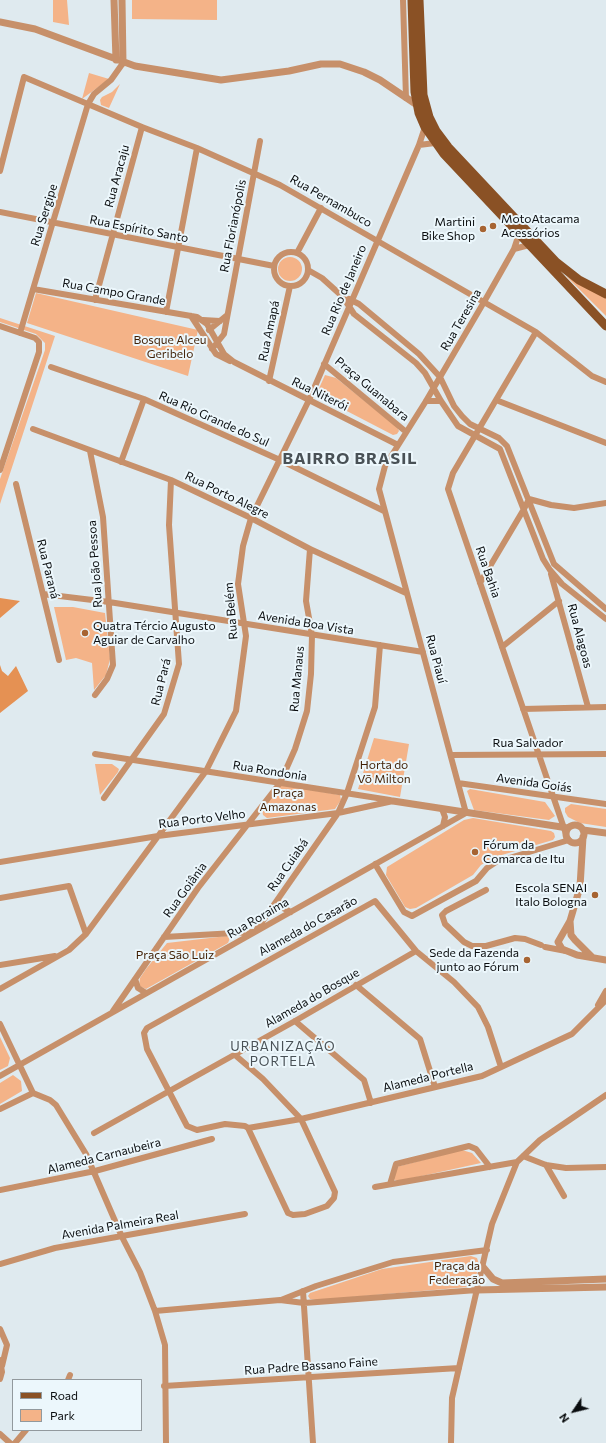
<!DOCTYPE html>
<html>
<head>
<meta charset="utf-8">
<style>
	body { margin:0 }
	#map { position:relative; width:606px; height:1443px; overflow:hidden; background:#dfeaef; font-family:Commissioner,sans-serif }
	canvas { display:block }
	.legend { position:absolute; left:12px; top:1379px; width:130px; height:52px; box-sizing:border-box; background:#ecf7fc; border:1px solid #92999d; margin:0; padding:5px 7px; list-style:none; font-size:12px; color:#0a0d0f }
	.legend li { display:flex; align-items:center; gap:8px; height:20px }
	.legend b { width:20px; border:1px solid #92999d }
	.north { position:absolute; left:554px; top:1391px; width:40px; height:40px; -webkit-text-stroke:3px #ecf7fc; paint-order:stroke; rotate:235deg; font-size:11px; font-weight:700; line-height:16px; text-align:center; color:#0a0d0f }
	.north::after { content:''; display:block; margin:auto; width:14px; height:18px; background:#0a0d0f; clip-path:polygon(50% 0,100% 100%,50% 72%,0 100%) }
</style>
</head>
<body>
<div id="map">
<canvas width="606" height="1443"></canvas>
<ul class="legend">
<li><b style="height:5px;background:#8a5125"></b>Road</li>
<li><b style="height:11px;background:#f4b388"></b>Park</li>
</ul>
<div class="north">N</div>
</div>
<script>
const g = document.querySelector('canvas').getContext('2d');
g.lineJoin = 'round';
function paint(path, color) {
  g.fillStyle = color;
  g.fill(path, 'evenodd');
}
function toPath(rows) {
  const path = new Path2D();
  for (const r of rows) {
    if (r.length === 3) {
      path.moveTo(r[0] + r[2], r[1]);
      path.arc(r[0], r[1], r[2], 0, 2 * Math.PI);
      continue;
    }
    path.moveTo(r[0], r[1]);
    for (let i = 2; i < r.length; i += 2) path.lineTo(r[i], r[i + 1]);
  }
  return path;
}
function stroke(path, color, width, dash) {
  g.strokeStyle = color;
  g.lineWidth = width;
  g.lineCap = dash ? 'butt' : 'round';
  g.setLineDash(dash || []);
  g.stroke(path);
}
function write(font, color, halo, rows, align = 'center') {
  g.font = font + ' Commissioner,sans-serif';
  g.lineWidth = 4;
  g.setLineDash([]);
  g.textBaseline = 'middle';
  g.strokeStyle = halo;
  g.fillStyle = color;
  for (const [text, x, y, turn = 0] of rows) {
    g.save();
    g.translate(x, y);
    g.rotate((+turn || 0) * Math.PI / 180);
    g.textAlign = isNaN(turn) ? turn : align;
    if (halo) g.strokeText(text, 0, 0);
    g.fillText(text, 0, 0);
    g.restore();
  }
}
const green = toPath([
	[53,0,67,0,69,25,53,22],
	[132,0,217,0,217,20,132,19],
	[89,73,109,79,82,99],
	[120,84,109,108,101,105,100,100,102,97,112,92],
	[290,269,12],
	[566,276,606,298,606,316],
	[36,293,198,330,188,376,27,323],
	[0,318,55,336,0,504,0,479,45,350,45,343,36,334,0,322],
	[325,375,336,378,397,427,399,431,397,434,393,435,316,395],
	[54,607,73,607,105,613,110,659,106,675,94,690,92,663,76,658,66,660],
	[374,738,409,744,400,797,358,789],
	[95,764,112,764,119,769,118,772,100,795],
	[281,785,340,795,341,800,335,809,267,818,263,815,262,809],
	[470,789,545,802,555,816,549,820,474,810,467,791],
	[571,804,606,809,606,827,580,823,568,817,565,812,565,808],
	[473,818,551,831,554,833,555,837,553,840,495,857,481,865,473,875,416,908,410,909,405,907,386,875,387,867,464,820],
	[227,936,230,938,228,943,146,989,139,986,140,978,146,969,167,943],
	[0,1037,10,1058,8,1066,0,1070],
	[13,1075,21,1081,22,1091,0,1104,0,1083],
	[462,1150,472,1153,481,1163,399,1181,392,1179,396,1167],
	[471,1256,477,1258,479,1264,475,1281,468,1287,318,1300,310,1299,308,1296,310,1293,382,1269]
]);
const forest = toPath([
	[0,598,20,601,0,618],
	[0,665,2,671,8,676,16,666,28,691,0,713]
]);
const minor = toPath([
	[403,0,406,98],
	[419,145,435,143],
	[0,171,24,77,142,127,197,148,280,185,536,332,592,376,606,382],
	[0,212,274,266],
	[514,249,529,245],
	[291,269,17],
	[297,253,321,208],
	[308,270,322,278,343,297,354,314,416,363,425,373,441,401,458,426,500,449,543,559,550,570,562,584,606,619],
	[33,289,197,317,207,324,224,354,234,362,398,445],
	[349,299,359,304,419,354,440,377,454,406,462,416,470,424,499,438,507,446,554,564,606,609],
	[95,300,142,127],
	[166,312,197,148],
	[191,316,216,354,230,361],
	[203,320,220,321],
	[0,326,35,338,39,342,39,352,0,470],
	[209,330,226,316],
	[536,332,453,473,448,489,566,834],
	[20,333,88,104,94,94,111,80,123,63],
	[212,349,224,334,260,141],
	[324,364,405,431],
	[51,367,144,399,280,460,384,511],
	[269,381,290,286],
	[496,400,606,443],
	[426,401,441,401],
	[33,429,171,480,251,518,310,549,406,593],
	[90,451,103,517,113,665,107,679,95,695],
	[121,462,144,399],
	[16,484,59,660],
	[551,574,588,707],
	[480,583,524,509,529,499,551,505,574,508,606,503],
	[43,594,109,602,423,652],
	[502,647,559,601],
	[523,709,606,707],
	[95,754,390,800],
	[451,755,606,754],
	[458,783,606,804],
	[104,798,164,714,179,664,169,525,171,480],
	[442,809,445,817,443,826],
	[0,862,158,836,338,813,393,801],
	[375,864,404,912,412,916,476,881,487,868,496,862,569,840],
	[486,890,446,911,442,915,445,924,464,942,472,946,486,946,515,938,525,939,541,945],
	[0,898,69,886,86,934],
	[278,899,281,907,291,912],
	[257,929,338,813,347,793,375,707,380,645],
	[164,937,253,932],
	[545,947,566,951],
	[0,965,55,956],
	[135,979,138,988,146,993],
	[356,985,420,1039,435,1087],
	[0,989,69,950,86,934,206,771,236,711,246,636,238,584,243,546,251,518,309,400,419,145,425,127],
	[598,1005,606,991],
	[113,1011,198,888,280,783,295,749,307,711,311,674,312,635,306,601,310,549],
	[295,1021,364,1080,371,1103],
	[0,1024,33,1093],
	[235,1055,263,1079,301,1119,335,1192,334,1198,327,1206,305,1214,293,1215,288,1213,248,1128,245,1126,225,1124,197,1130,187,1126,147,1049,144,1033,147,1028,375,901,416,951,454,982,478,1007,488,1027,501,1067],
	[0,1076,466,813,379,489,385,466,426,401,484,302,514,249,519,234],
	[33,1093,50,1100,56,1105,86,1154,122,1237,140,1272,155,1311,165,1345,166,1443],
	[0,1109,33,1093],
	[248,1128,301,1119,482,1076,572,1034,606,1000],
	[94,1133,295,1021,416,951],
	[523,1156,546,1165,566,1168,606,1167],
	[546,1165,564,1196],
	[390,1184,396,1164,469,1146,476,1149,490,1167],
	[375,1187,517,1162],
	[0,1190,95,1171,212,1139],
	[0,1264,55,1248,245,1214],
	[303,1291,313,1443],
	[281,1300,316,1286,393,1262,487,1250],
	[155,1311,280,1300,304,1303,477,1290],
	[0,1329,7,1345,2,1366],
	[0,1360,2,1372,0,1379],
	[68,1380,70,1375],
	[164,1386,459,1368],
	[0,1434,10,1443],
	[15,1443,26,1430],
	[451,1443,452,1398,492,1224,517,1162,540,1140,606,1095]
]);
const tertiary = toPath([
	[114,0,116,60],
	[122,0,123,63],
	[0,22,35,29,135,66,221,80,289,71,321,64,340,64,364,72,380,80,417,105],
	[393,801,568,828],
	[575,834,9],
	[583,830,606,833],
	[583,837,580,887,570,921,558,942,562,949,577,955,606,960],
	[570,921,571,935,575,940,592,957],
	[483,1267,493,1279,502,1283,606,1279],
	[477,1290,606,1287]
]);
const primary = toPath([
	[412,0,415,92,419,113,425,127,444,154,606,326],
	[419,0,423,95,429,117,436,131,448,147,556,262,579,280,606,294]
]);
const markers = [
	[493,226,4,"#a76432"],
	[483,229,4,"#a76432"],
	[85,633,4,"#a76432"],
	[475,852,4,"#a76432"],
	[595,895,4,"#a76432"],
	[527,960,4,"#a76432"]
];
const streetNames = [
	["Rua Aracaju",117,176,-75],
	["Rua Pernambuco",331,201,30],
	["Rua Sergipe",44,215,-73],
	["Rua Florianópolis",233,226,-79],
	["Rua Espírito Santo",139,229,11],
	["Rua Rio de Janeiro",344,290,-67],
	["Rua Campo Grande",114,292,10],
	["Rua Teresina",461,320,-60],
	["Rua Amapá",269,331,-78],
	["Praça Guanabara",372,389,40],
	["Rua Niterói",320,394,26],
	["Rua Rio Grande do Sul",214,419,24],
	["Rua Porto Alegre",227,495,26],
	["Rua João Pessoa",95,564,-94],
	["Rua Paraná",48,569,76],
	["Rua Bahia",488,572,71],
	["Rua Belém",231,611,-95],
	["Avenida Boa Vista",306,623,9],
	["Rua Alagoas",580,636,75],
	["Rua Piauí",436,659,75],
	["Rua Manaus",297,679,-85],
	["Rua Pará",161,682,-76],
	["Rua Salvador",528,743],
	["Rua Rondonia",270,771,9],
	["Avenida Goiás",534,783,8],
	["Rua Porto Velho",202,819,-7],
	["Rua Cuiabá",288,865,-55],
	["Rua Goiânia",185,890,-54],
	["Rua Roraima",258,918,-30],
	["Alameda do Casarão",308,926,-29],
	["Alameda do Bosque",312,998,-30],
	["Alameda Portella",428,1077,-14],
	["Alameda Carnaubeira",104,1156,-14],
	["Avenida Palmeira Real",120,1225,-10],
	["Rua Padre Bassano Faine",311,1366,-4]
];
const poiNames = [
	["MotoAtacama",501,219],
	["Acessórios",501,233],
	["Martini",475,222,"right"],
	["Bike Shop",475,236,"right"],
	["Quatra Tércio Augusto",93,626],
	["Aguiar de Carvalho",93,640],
	["Fórum da",483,845],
	["Comarca de Itu",483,859],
	["Escola SENAI",587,888,"right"],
	["Italo Bologna",587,902,"right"],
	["Sede da Fazenda",519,953,"right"],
	["junto ao Fórum",519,967,"right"]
];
const parkNames = [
	["Bosque Alceu",170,340],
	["Geribelo",170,354],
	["Horta do",384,765],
	["Võ Milton",384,779],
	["Praça",288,793],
	["Amazonas",288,807],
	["Praça São Luiz",175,955],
	["Praça da",457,1266],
	["Federação",457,1280]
];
const neighbourhoodNames = [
	["URBANIZAÇÃO",283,1047],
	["PORTELA",283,1062]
];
const districtNames = [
	["BAIRRO BRASIL",350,459]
];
paint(green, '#f4b388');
paint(forest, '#e59153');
stroke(minor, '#c7906a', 6);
stroke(tertiary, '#c7906a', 7);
stroke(primary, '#8a5125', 9);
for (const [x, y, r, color] of markers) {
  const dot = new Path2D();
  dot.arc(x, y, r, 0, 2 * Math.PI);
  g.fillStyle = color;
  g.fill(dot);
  stroke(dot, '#ecf7fc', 1.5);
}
write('12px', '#0a0d0f', '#ecf7fc', streetNames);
write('12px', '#0a0d0f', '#ecf7fc', poiNames, 'left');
write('12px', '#401f04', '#ecf7fc', parkNames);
g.letterSpacing = '1px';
write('13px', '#495156', '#ecf7fc', neighbourhoodNames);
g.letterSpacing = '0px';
g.letterSpacing = '1px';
write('bold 16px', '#495156', '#ecf7fc', districtNames);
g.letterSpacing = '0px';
</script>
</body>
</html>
